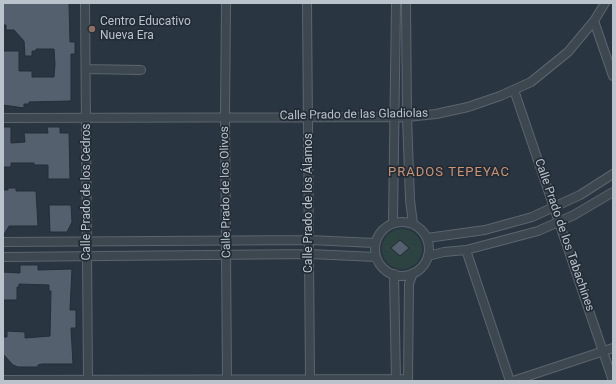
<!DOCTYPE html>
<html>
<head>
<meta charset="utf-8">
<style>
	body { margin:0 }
	#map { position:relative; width:616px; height:384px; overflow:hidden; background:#293540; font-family:Roboto,sans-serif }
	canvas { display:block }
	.frame { position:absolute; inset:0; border:4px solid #bac2cb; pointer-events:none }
</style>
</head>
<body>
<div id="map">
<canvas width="616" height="384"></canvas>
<div class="frame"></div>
</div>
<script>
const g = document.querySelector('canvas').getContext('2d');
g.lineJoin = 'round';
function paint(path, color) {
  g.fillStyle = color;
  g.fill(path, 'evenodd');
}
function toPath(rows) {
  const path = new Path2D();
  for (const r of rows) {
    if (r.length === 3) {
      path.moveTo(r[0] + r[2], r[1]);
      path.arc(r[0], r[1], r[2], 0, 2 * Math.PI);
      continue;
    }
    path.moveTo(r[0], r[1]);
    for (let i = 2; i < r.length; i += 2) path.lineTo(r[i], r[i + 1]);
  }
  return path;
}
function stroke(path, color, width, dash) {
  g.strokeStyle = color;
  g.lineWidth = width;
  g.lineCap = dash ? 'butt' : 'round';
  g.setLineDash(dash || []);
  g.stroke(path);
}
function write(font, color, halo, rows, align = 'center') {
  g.font = font + ' Roboto,sans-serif';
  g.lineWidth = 3.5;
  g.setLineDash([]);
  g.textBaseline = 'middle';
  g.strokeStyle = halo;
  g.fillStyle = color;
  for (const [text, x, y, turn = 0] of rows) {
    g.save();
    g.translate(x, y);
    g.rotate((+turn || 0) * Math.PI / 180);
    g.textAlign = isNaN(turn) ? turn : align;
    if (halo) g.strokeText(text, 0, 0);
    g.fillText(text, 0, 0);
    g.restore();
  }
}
const green = toPath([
	[402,249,20]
]);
const building = toPath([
	[3,3,69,3,70,42,75,42,75,54,71,54,71,101,29,102,29,104,24,104,24,108,3,105,3,51,19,51,19,71,32,71,32,77,54,77,55,64,54,49,36,49,36,51,32,51,32,56,25,56,24,41,14,30,6,30,6,25,3,25,3,3],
	[3,127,11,127,11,143,25,142,24,133,48,133,47,127,60,127,60,133,69,133,70,179,48,179,48,165,34,165,34,163,11,163,11,167,3,167,3,127],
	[8,188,16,188,16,191,36,191,38,226,9,226,3,236,3,190,8,190,8,188],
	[49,205,71,205,72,222,67,232,50,232,49,205],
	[400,240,409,248,400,256,391,248,400,240],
	[20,265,38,265,38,270,72,269,70,310,76,310,76,328,71,328,73,364,42,364,38,365,38,367,18,367,13,365,3,354,3,337,7,337,7,331,25,332,25,338,50,336,51,291,49,291,49,285,19,284,19,287,17,287,17,300,3,300,3,272,20,273,20,265]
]);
const street = toPath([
	[85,3,88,381],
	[226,3,225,116,227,381],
	[307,3,310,379],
	[406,3,407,117,410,200,413,224],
	[594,21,613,76],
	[86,69,141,70],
	[514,90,613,381],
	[3,118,407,117,436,114,468,107,500,96,531,82,568,52,594,21,605,3],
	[402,249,27],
	[393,223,396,3],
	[427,238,485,230,532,217,580,195,613,174],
	[3,242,309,240,375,243],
	[466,250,510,381],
	[428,256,444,252,466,250,538,231,574,215,613,192],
	[3,257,310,254,376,257],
	[394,274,396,381],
	[3,380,408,379],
	[408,381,409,284,413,273],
	[513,381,613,348]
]);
const markers = [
	[92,29,4,"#8d6e63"]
];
const poiNames = [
	["Centro Educativo",100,22],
	["Nueva Era",100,36]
];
const streetNames = [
	["Calle Prado de las Gladiolas",354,115,-1],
	["Calle Prado de los Cedros",87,192,-90],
	["Calle Prado de los Olivos",226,192,-91],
	["Calle Prado de los Álamos",309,203,-90],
	["Calle Prado de los Tabachines",564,235,71]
];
const neighbourhoodNames = [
	["PRADOS TEPEYAC",449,173]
];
paint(green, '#2c4342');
paint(building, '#55606e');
stroke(building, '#242e38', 1);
stroke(street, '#5b656e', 10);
stroke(street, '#3d4750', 8);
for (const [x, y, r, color] of markers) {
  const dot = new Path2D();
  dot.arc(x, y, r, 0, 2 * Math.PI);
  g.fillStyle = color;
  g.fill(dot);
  stroke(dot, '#222c36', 1.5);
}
write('12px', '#bac2cb', '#222c36', poiNames, 'left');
write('12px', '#bac2cb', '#222c36', streetNames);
g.letterSpacing = '1px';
write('13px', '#cd9373', '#222c36', neighbourhoodNames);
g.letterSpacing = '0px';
</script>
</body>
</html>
